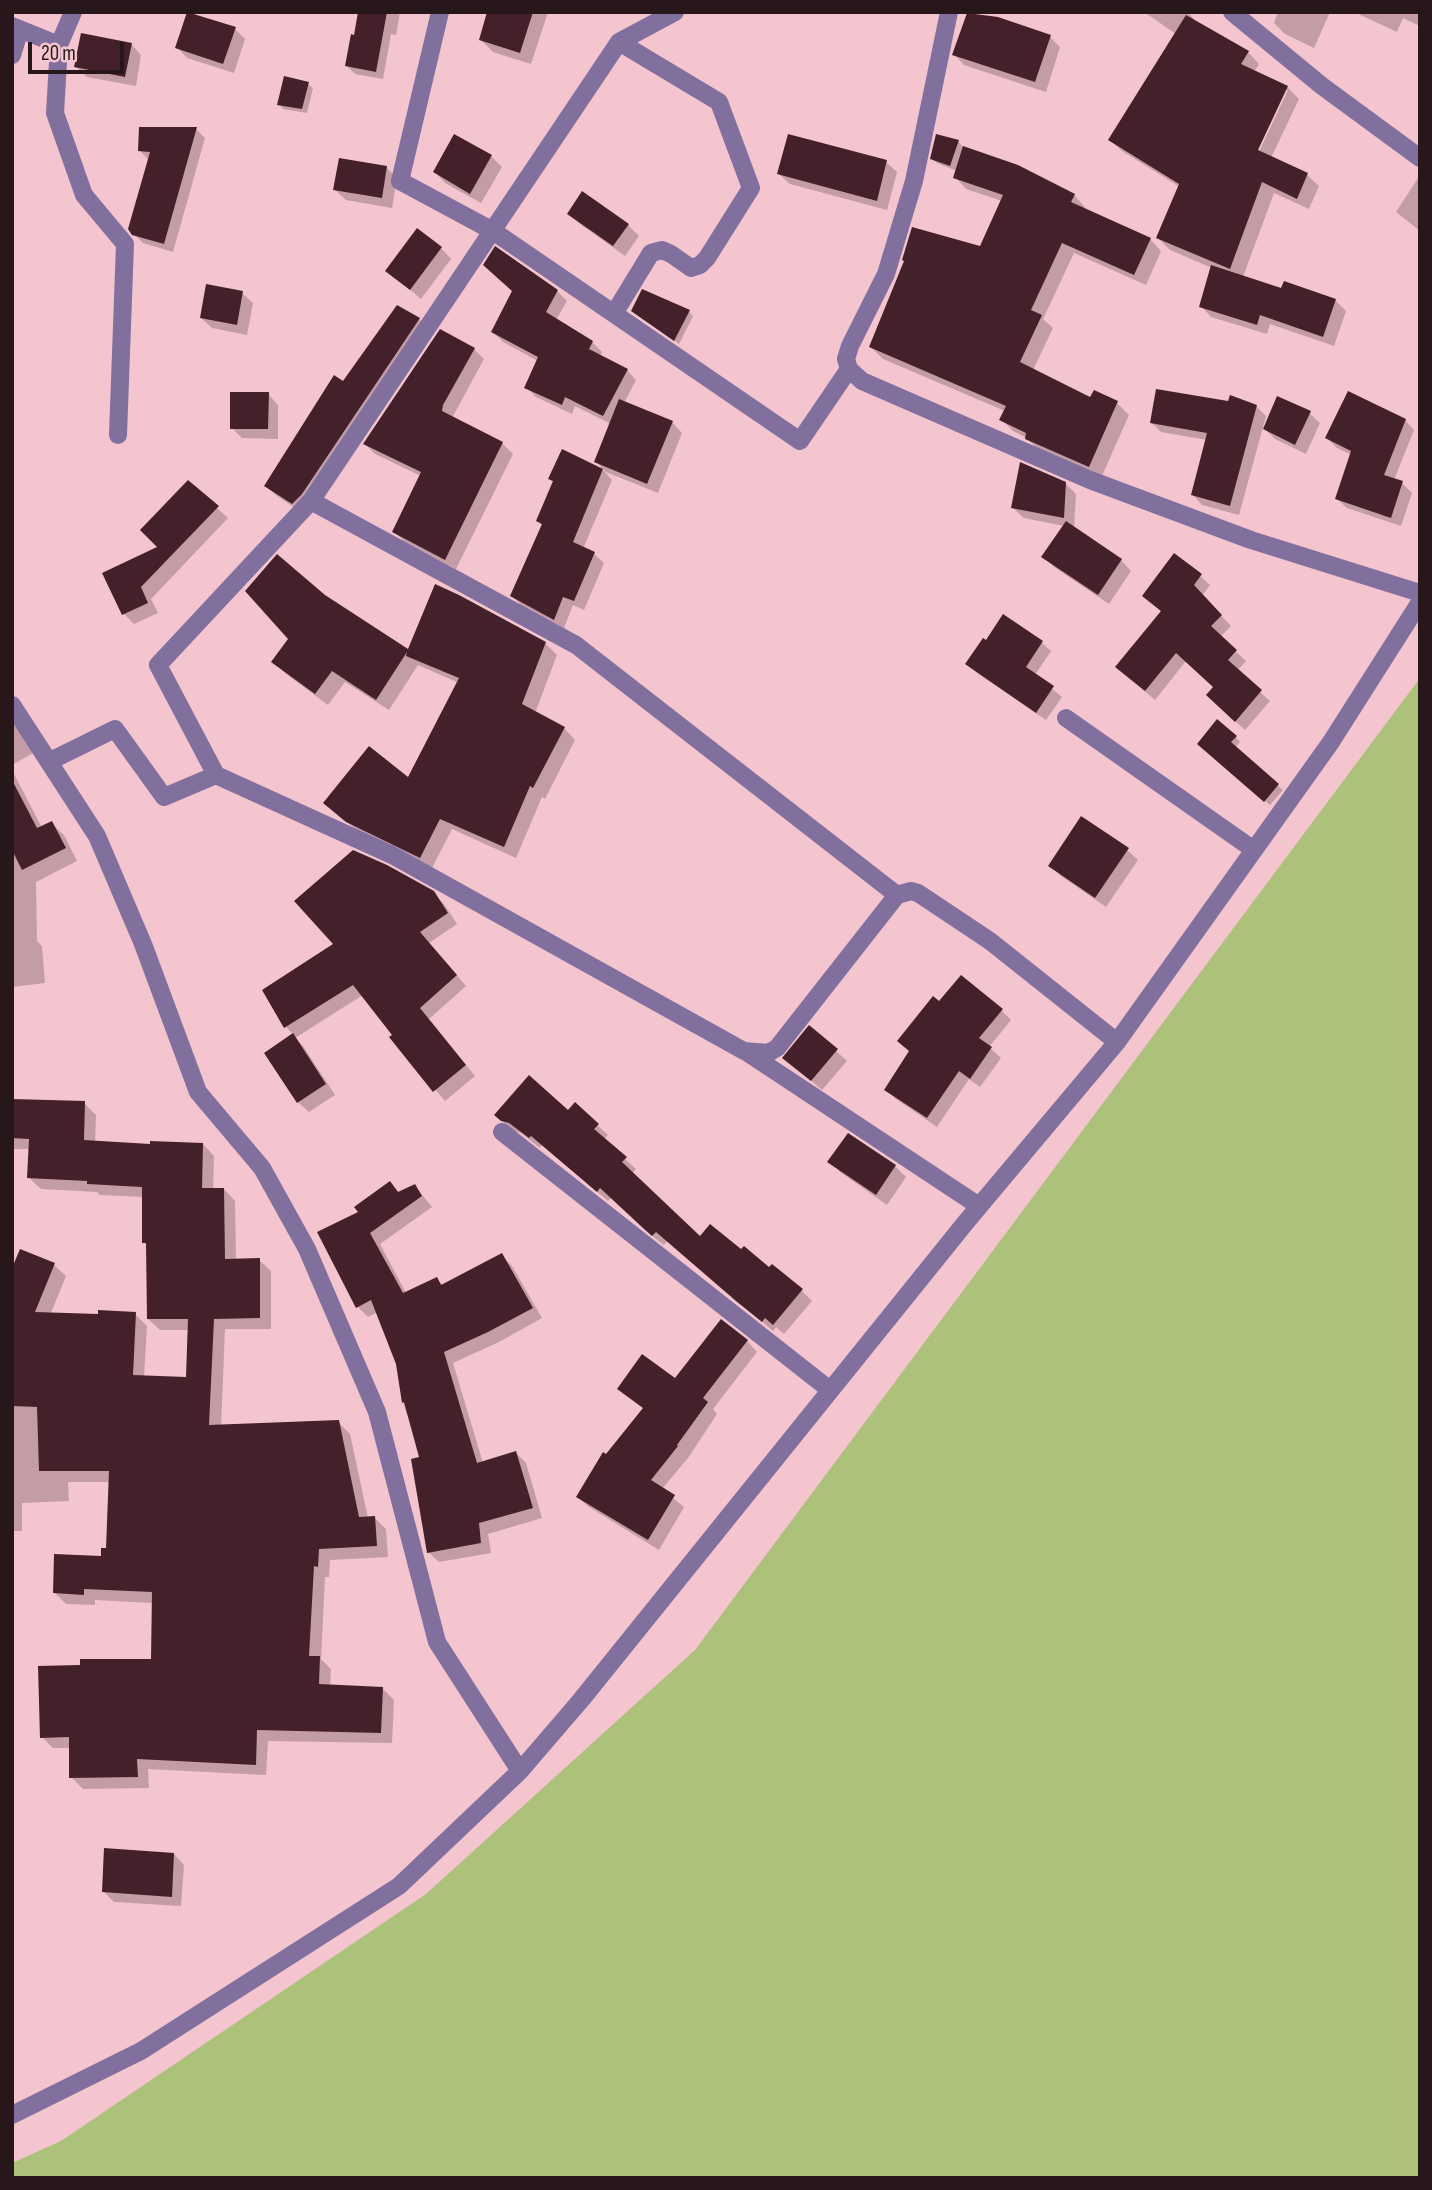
<!DOCTYPE html>
<html>
<head>
<meta charset="utf-8">
<style>
	body { margin:0 }
	#map { position:relative; width:1432px; height:2190px; overflow:hidden; background:#f4c4cf; font-family:"Sofia Sans Condensed",sans-serif }
	canvas { display:block }
	.frame { position:absolute; inset:0; border:14px solid #27161a; pointer-events:none }
	.scale { position:absolute; left:28px; top:42px; width:96px; height:32px; box-sizing:border-box; border:4px solid #27161a; border-top:0; padding-left:9px; font-size:21px; line-height:24px; white-space:nowrap; color:#27161a; -webkit-text-stroke:5px #f4c4cf; paint-order:stroke }
</style>
</head>
<body>
<div id="map">
<canvas width="1432" height="2190"></canvas>
<div class="frame"></div>
<div class="scale">20 m</div>
</div>
<script>
const g = document.querySelector('canvas').getContext('2d');
g.lineJoin = 'round';
function paint(path, color) {
  g.fillStyle = color;
  g.fill(path, 'evenodd');
}
function toPath(rows) {
  const path = new Path2D();
  for (const r of rows) {
    path.moveTo(r[0], r[1]);
    for (let i = 2; i < r.length; i += 2) path.lineTo(r[i], r[i + 1]);
  }
  return path;
}
function stroke(path, color, width, dash) {
  g.strokeStyle = color;
  g.lineWidth = width;
  g.lineCap = dash ? 'butt' : 'round';
  g.setLineDash(dash || []);
  g.stroke(path);
}
const green = toPath([
	[1420,678,1420,2178,12,2178,12,2163,61,2141,426,1894,695,1650]
]);
const shadow = toPath([
	[360,12,400,12,396,35,391,34,383,79,355,74,347,66,356,37],
	[489,12,548,12,531,64,493,52,481,40],
	[1144,12,1188,12,1201,28,1248,52,1259,64,1254,72,1287,87,1299,99,1271,158,1307,175,1319,186,1309,209,1274,193,1243,277,1283,290,1335,300,1346,311,1334,346,1270,324,1267,334,1211,317,1201,306,1212,268,1170,250,1158,238,1180,187,1122,151,1110,140,1176,34],
	[1284,90,1288,90,1256,158,1252,157],
	[1278,12,1330,12,1314,48,1285,34,1274,23],
	[1354,12,1420,12,1420,26,1403,18,1397,32],
	[235,29,245,39,234,73,187,58,177,47],
	[1050,37,1060,47,1046,92,964,65,954,54],
	[131,44,141,55,136,86,87,77,76,67],
	[308,84,313,88,307,113,283,109,279,104],
	[141,128,196,129,205,138,173,252,143,243,134,234,149,160,140,151],
	[937,136,959,142,963,147,1074,195,1085,207,1084,210,1150,239,1161,251,1146,285,1074,253,1043,319,1053,328,1033,370,1091,400,1117,403,1129,415,1101,478,1039,451,1027,438,1013,431,1001,419,1005,411,883,359,871,347,981,249,1002,201,966,189,955,177,957,171,937,163,932,158],
	[491,156,502,167,481,203,445,183,435,172],
	[886,162,897,172,887,210,790,184,779,174],
	[386,167,397,178,392,208,346,200,335,190],
	[1420,175,1420,231,1396,212],
	[583,194,628,225,639,236,625,256,580,224,569,214],
	[441,248,451,259,421,299,387,270],
	[557,291,567,301,556,320,592,342,602,352,600,356,627,370,636,380,624,403,672,422,682,433,658,493,606,472,596,462,611,424,575,406,572,414,536,397,526,387,538,361,503,342,493,332],
	[242,293,253,303,247,335,212,328,201,318],
	[689,312,693,316,679,344,638,315],
	[419,319,430,329,304,514,277,496,266,486,344,383],
	[474,349,484,359,452,418,502,443,513,454,456,569,405,542,394,532,421,476,375,454,365,444],
	[268,394,278,405,278,439,242,438,232,428],
	[1256,406,1266,416,1239,515,1202,505,1193,495,1207,440,1161,432,1152,423],
	[1309,413,1320,423,1306,454,1275,439,1265,429],
	[1405,420,1414,430,1394,480,1402,483,1412,493,1401,526,1347,508,1337,499,1352,455,1337,448,1327,438],
	[563,452,604,471,612,480,583,549,594,554,604,563,584,610,573,605,564,628,522,606,512,596,543,526,538,521,554,483,550,479],
	[188,482,228,518,151,599,158,613,134,624,124,614,160,547],
	[1065,483,1076,494,1074,528,1121,560,1131,571,1109,604,1054,567,1044,556,1064,526,1024,518,1013,508],
	[1200,576,1210,585,1202,596,1231,626,1220,637,1246,661,1237,671,1270,701,1245,730,1218,705,1215,687,1186,661,1155,700,1127,676,1162,612,1144,596],
	[324,596,409,651,545,643,557,655,535,713,564,728,575,740,545,799,542,797,516,858,452,829,432,868,360,833,338,814,409,780,459,683,418,665,389,710,345,682,328,705,285,673,273,661],
	[1042,643,1051,651,1035,675,1062,697,1046,720,977,673,968,664],
	[12,722,33,753,12,765],
	[1236,737,1240,742,1235,748,1283,790,1270,805,1204,749],
	[12,770,42,828,51,823,64,835,77,861,36,882,37,941,42,946,45,983,12,987],
	[1127,850,1138,860,1106,907,1061,876,1051,866],
	[433,893,444,904,457,924,429,943,466,986,429,1019,475,1076,445,1101,391,1038,394,1035,363,995,295,1038,303,1046,335,1095,309,1112,298,1102,294,1035,286,1027,264,991],
	[939,1004,1002,1011,1011,1020,989,1047,1001,1058,980,1087,969,1079,937,1127,896,1099,886,1089],
	[836,1051,847,1061,822,1090,785,1058],
	[12,1101,84,1103,96,1115,95,1143,152,1146,203,1144,214,1156,213,1190,224,1189,235,1201,236,1260,259,1260,271,1271,271,1329,225,1329,221,1427,338,1422,350,1434,368,1518,374,1517,386,1529,388,1557,330,1560,329,1577,325,1577,321,1659,331,1669,330,1686,382,1688,394,1700,392,1743,268,1741,266,1775,148,1769,149,1788,83,1789,71,1777,71,1748,53,1748,42,1737,152,1660,153,1603,95,1600,95,1605,66,1604,55,1593,103,1558,107,1550,110,1482,68,1482,69,1501,22,1503,22,1531,12,1531,12,1273,54,1265,66,1276,50,1315,135,1314,147,1326,144,1377,187,1379,189,1330,160,1330,148,1319,148,1246,144,1242,143,1197,100,1195,97,1192,41,1189,29,1178,30,1149,12,1149],
	[568,1113,597,1125,608,1135,604,1140,636,1169,632,1174,700,1239,741,1252,802,1291,812,1301,784,1334,776,1327,773,1331,667,1241,664,1245,656,1239,612,1197,608,1201,542,1145,540,1148,521,1133,513,1131,496,1115],
	[848,1135,895,1166,906,1177,887,1205,840,1172,830,1161],
	[390,1183,400,1193,415,1186,432,1207,380,1244,406,1293,437,1279,444,1286,502,1256,512,1266,542,1318,499,1342,453,1363,483,1463,516,1453,526,1463,542,1518,488,1534,491,1553,439,1562,428,1552,421,1458,403,1402,398,1363,378,1312,368,1317,358,1307,360,1213],
	[747,1341,757,1352,713,1409,717,1414,688,1458,662,1489,684,1507,659,1550,589,1507,578,1497,607,1456,644,1409,620,1389,675,1381],
	[174,1854,184,1865,181,1906,114,1902,103,1891]
]);
const building = toPath([
	[187,12,236,27,223,64,175,48],
	[358,12,387,12,376,72,345,66,351,34,354,35],
	[487,12,533,12,520,53,479,40],
	[967,13,998,17,1051,35,1035,82,952,55],
	[1186,15,1249,51,1241,64,1288,86,1258,150,1308,173,1297,199,1262,182,1230,269,1156,238,1179,184,1108,140],
	[81,33,132,43,125,77,74,67],
	[284,76,309,82,302,109,277,105],
	[139,127,197,127,164,244,132,235,128,229,150,152,138,151],
	[454,134,492,155,470,194,433,172],
	[788,134,887,160,877,201,777,174],
	[936,134,959,140,950,166,930,159],
	[963,146,1018,165,1075,194,1071,202,1151,238,1134,275,1062,243,1031,310,1042,315,1020,362,1090,397,1094,390,1118,401,1089,467,1025,439,1026,433,999,420,1006,406,869,347,904,261,902,260,912,227,980,246,1003,195,953,178],
	[339,158,387,166,382,198,333,190],
	[582,191,629,224,613,246,567,214],
	[417,228,442,247,410,290,385,271],
	[495,246,558,290,546,312,593,341,589,349,628,369,603,416,565,397,562,405,524,388,538,357,491,332,512,291,483,265],
	[1211,265,1281,288,1284,281,1336,299,1323,337,1260,315,1257,325,1199,307],
	[206,284,243,291,237,325,200,318],
	[642,289,690,310,674,341,631,311],
	[397,305,420,318,302,494,292,504,264,486,334,375,343,381],
	[440,329,475,348,443,405,442,411,503,442,445,560,392,532,421,472,363,444],
	[1156,389,1228,401,1230,395,1257,405,1230,506,1191,495,1207,433,1150,423],
	[1348,391,1406,419,1384,475,1403,481,1391,518,1335,499,1351,451,1325,438],
	[230,392,269,392,268,429,230,429],
	[1277,396,1311,411,1295,445,1263,429],
	[619,399,673,421,647,484,594,462],
	[562,449,603,469,573,542,595,552,574,601,563,597,554,620,510,596,542,524,536,521,553,481,548,479],
	[1020,462,1066,482,1064,518,1011,508],
	[188,480,219,506,141,587,148,603,122,615,102,573,157,547,140,530],
	[1066,521,1122,559,1098,595,1041,557],
	[1174,553,1202,574,1194,585,1222,615,1211,626,1237,650,1228,660,1262,690,1235,722,1206,695,1213,687,1176,653,1145,691,1115,667,1161,611,1142,596],
	[277,554,325,595,408,649,435,584,459,595,546,642,522,704,565,727,533,788,530,786,504,847,440,819,420,858,346,822,323,803,369,746,408,777,459,678,406,656,407,652,376,700,332,671,315,694,271,662,288,639,245,591],
	[1003,614,1043,641,1026,667,1054,686,1036,713,965,664,983,638,986,640],
	[1217,719,1237,736,1231,742,1279,784,1264,802,1197,744],
	[12,780,37,828,52,821,66,848,22,870,12,850],
	[1081,816,1129,848,1095,898,1048,866],
	[353,850,387,865,434,891,448,913,420,932,457,975,420,1008,466,1065,433,1092,389,1037,392,1035,353,985,284,1028,262,990,333,944,294,901],
	[961,975,1003,1009,979,1038,992,1047,970,1079,959,1071,927,1118,884,1090,909,1051,897,1041,933,996,939,1001],
	[809,1025,838,1049,811,1081,782,1058],
	[293,1033,326,1084,297,1103,264,1053],
	[529,1075,568,1110,575,1102,599,1124,594,1129,627,1157,622,1162,700,1236,710,1224,741,1249,744,1246,769,1267,772,1264,803,1289,773,1325,765,1318,762,1322,736,1301,656,1232,652,1236,643,1228,600,1188,597,1192,531,1136,529,1138,509,1123,501,1121,494,1115],
	[12,1099,85,1101,84,1140,150,1144,150,1141,203,1143,202,1188,224,1188,225,1259,260,1258,260,1318,214,1319,209,1425,339,1420,359,1517,375,1516,377,1546,319,1549,318,1567,314,1566,309,1656,320,1656,319,1684,383,1687,381,1733,257,1730,256,1765,137,1759,138,1777,69,1778,69,1737,40,1738,38,1666,80,1665,80,1659,151,1659,152,1592,84,1589,84,1595,53,1593,54,1554,101,1556,101,1548,106,1548,109,1471,39,1471,37,1407,12,1406,12,1268,20,1249,55,1263,35,1312,98,1314,98,1310,136,1312,133,1375,186,1377,188,1319,147,1319,146,1243,142,1243,142,1187,87,1184,87,1181,27,1178,29,1139,12,1138],
	[848,1133,896,1165,876,1195,827,1162],
	[390,1181,398,1192,415,1184,422,1196,370,1233,403,1293,437,1277,441,1285,502,1253,533,1308,488,1332,444,1352,477,1463,516,1451,533,1508,479,1523,481,1543,427,1553,411,1459,419,1457,404,1402,402,1403,396,1364,371,1300,356,1308,317,1232,358,1212,354,1207],
	[721,1319,748,1340,703,1398,708,1402,677,1445,678,1446,651,1480,675,1495,648,1540,576,1497,603,1452,606,1454,643,1408,617,1389,642,1354,675,1378],
	[104,1848,174,1853,172,1897,102,1892]
]);
const minor = toPath([
	[73,12,59,45,55,113,84,195,125,244,118,435],
	[440,12,400,181,493,231,800,441,849,369],
	[675,12,619,42,311,501,576,645,897,895],
	[949,12,914,181,886,274,850,346,846,359,849,369,862,381,1090,480,1251,540,1420,593],
	[1232,12,1322,86,1420,158],
	[12,26,59,45],
	[12,55,20,29],
	[615,312,651,253,662,250,671,254,691,268,700,265,707,258,751,188,719,102,619,42],
	[311,501,158,665,216,775,392,855,744,1051,768,1053,777,1048,897,895,911,891,918,893,990,941,1117,1042],
	[12,705,97,836,143,944,198,1092,262,1168,307,1249,377,1412,437,1642,520,1771],
	[1066,718,1254,850],
	[50,761,115,729,164,797,216,775],
	[748,1053,979,1206],
	[502,1132,830,1390],
	[12,2115,141,2051,399,1886,520,1771,581,1700,966,1222,1117,1042,1331,742,1420,602]
]);
paint(green, '#acc27a');
paint(shadow, '#0003');
paint(building, '#44202b');
stroke(minor, '#816f9d', 18);
</script>
</body>
</html>
